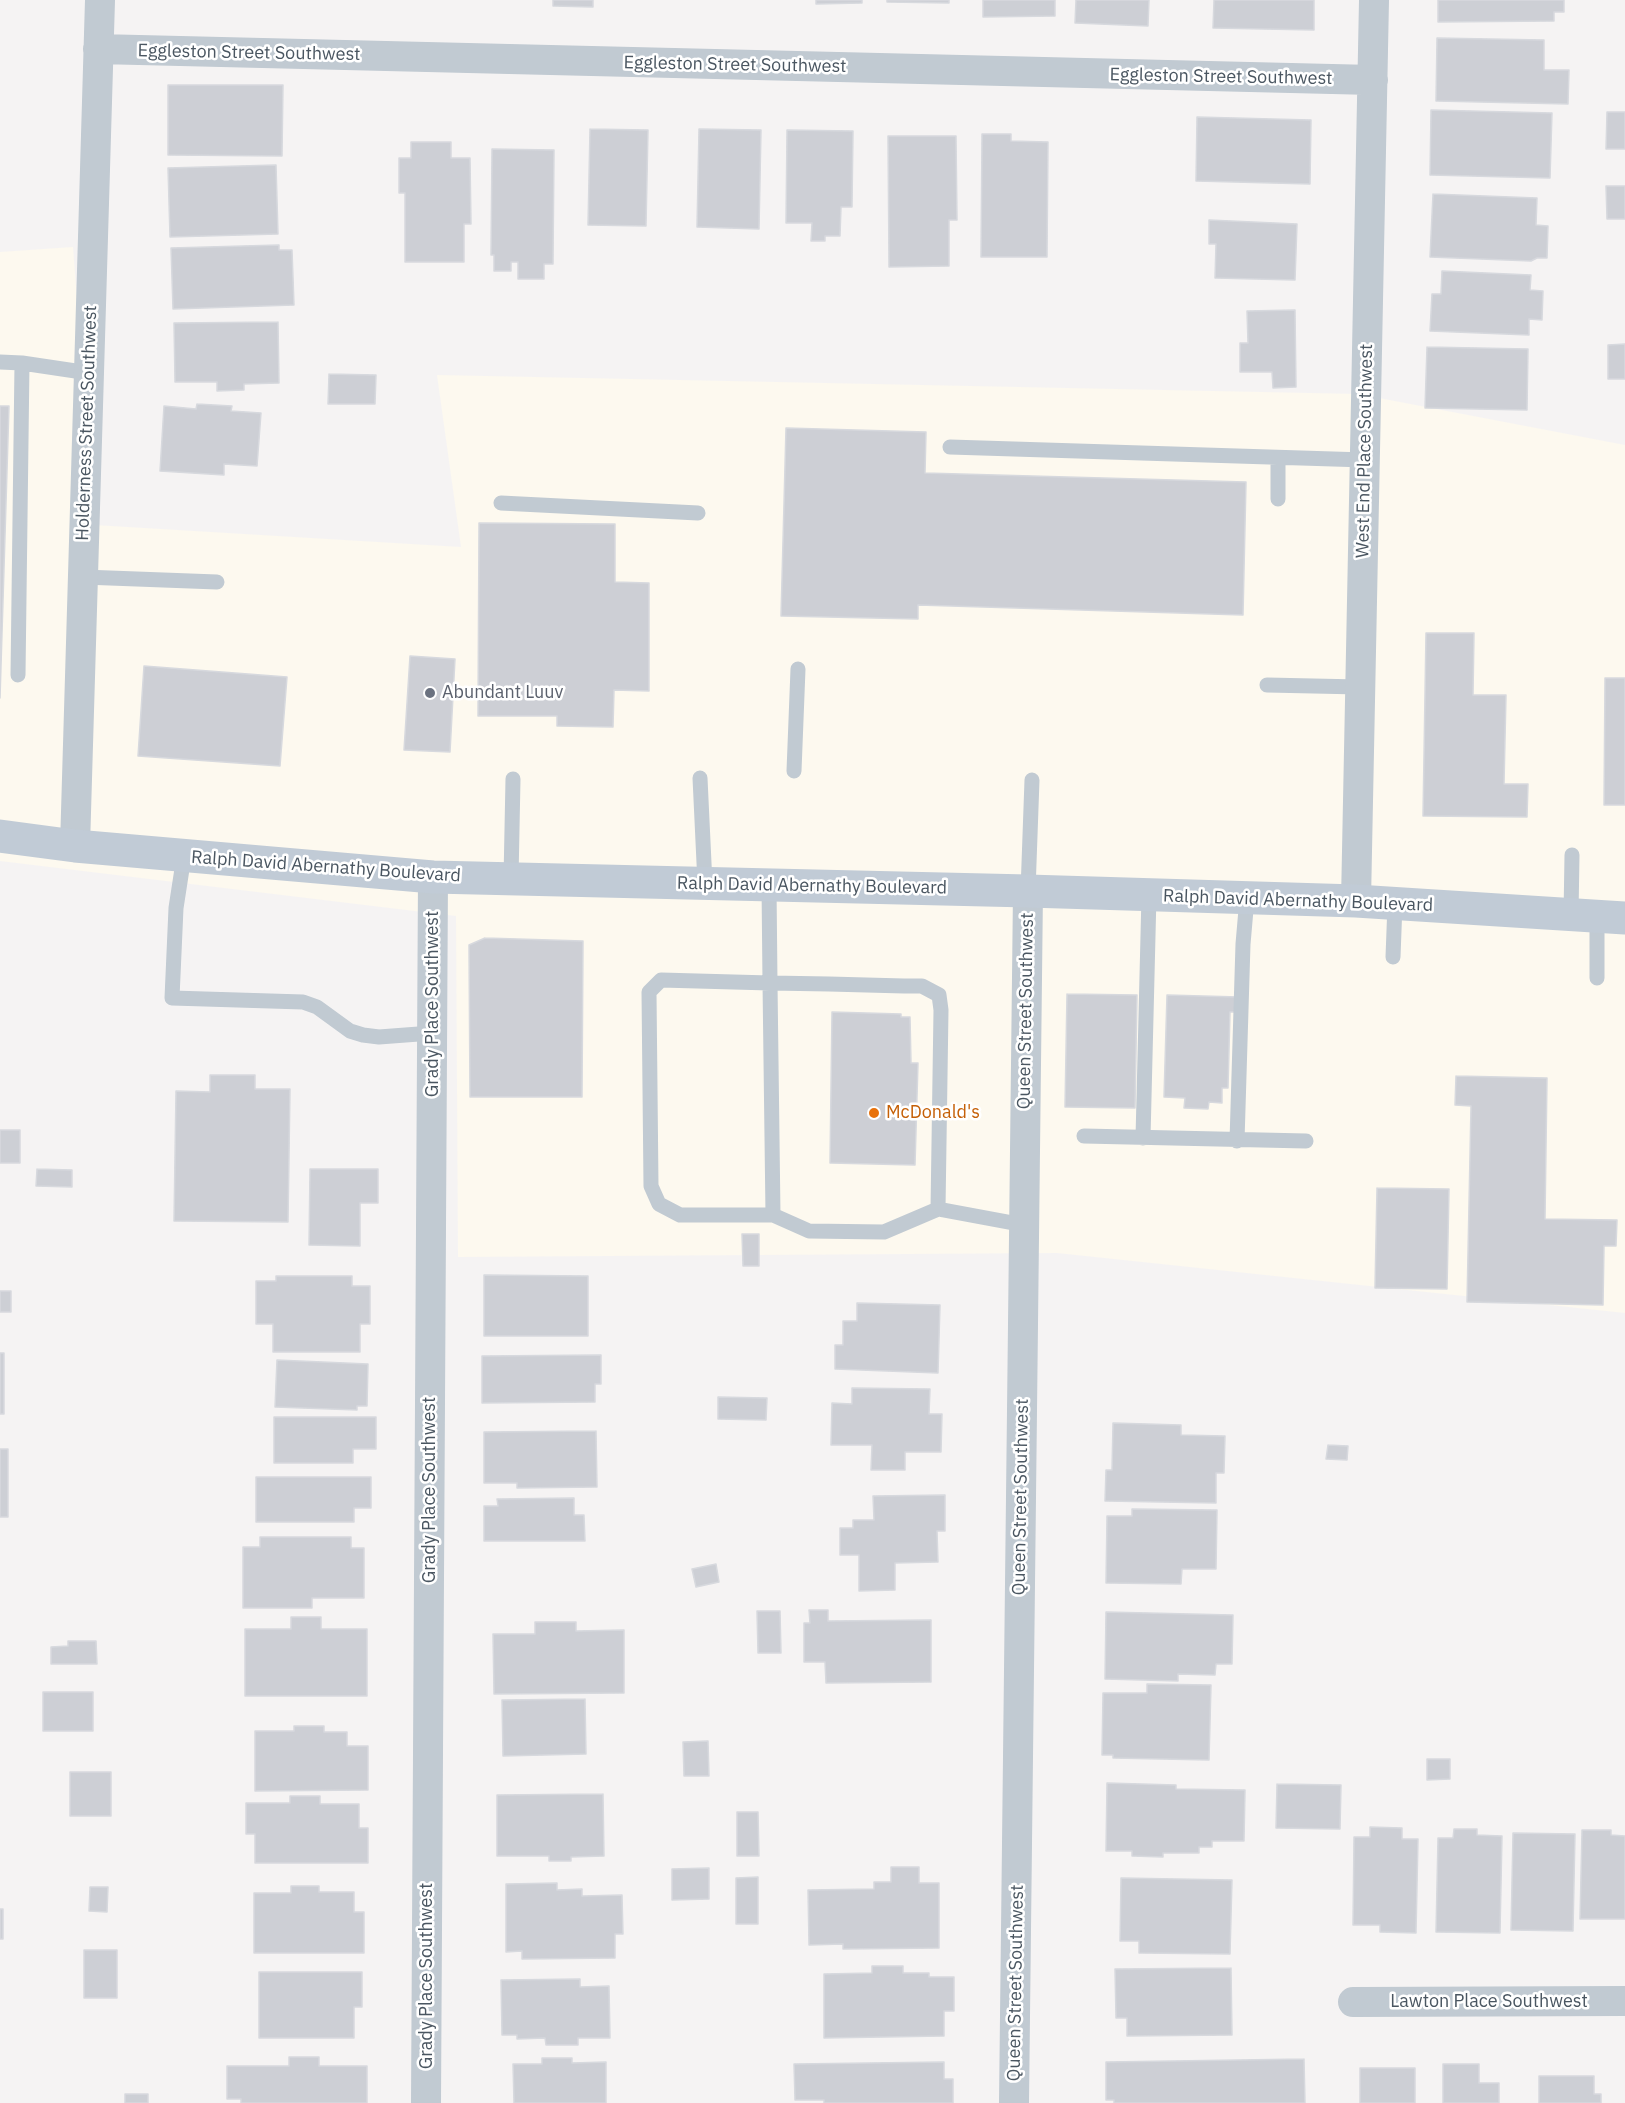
<!DOCTYPE html>
<html>
<head>
<meta charset="utf-8">
<style>
	body { margin:0 }
	canvas { display:block; background:#f5f3f3 }
</style>
</head>
<body>
<canvas width="1625" height="2103"></canvas>
<script>
const g = document.querySelector('canvas').getContext('2d');
g.lineJoin = 'round';
function paint(path, color) {
  g.fillStyle = color;
  g.fill(path, 'evenodd');
}
function toPath(rows) {
  const path = new Path2D();
  for (const r of rows) {
    path.moveTo(r[0], r[1]);
    for (let i = 2; i < r.length; i += 2) path.lineTo(r[i], r[i + 1]);
  }
  return path;
}
function stroke(path, color, width, dash) {
  g.strokeStyle = color;
  g.lineWidth = width;
  g.lineCap = dash ? 'butt' : 'round';
  g.setLineDash(dash || []);
  g.stroke(path);
}
function write(font, color, halo, rows, align = 'center') {
  g.font = font + ' "IBM Plex Sans",sans-serif';
  g.lineWidth = 5;
  g.setLineDash([]);
  g.textBaseline = 'middle';
  g.strokeStyle = halo;
  g.fillStyle = color;
  for (const [text, x, y, turn = 0] of rows) {
    g.save();
    g.translate(x, y);
    g.rotate((+turn || 0) * Math.PI / 180);
    g.textAlign = isNaN(turn) ? turn : align;
    if (halo) g.strokeText(text, 0, 0);
    g.fillText(text, 0, 0);
    g.restore();
  }
}
const commercial = toPath([
	[73,247,94,525,461,547,437,375,1358,394,1625,445,1625,1313,1057,1253,458,1257,456,916,0,861,0,252]
]);
const building = toPath([
	[553,0,593,0,593,7,553,6,553,0],
	[816,0,862,0,862,3,816,4,816,0],
	[887,0,949,0,949,3,887,2,887,0],
	[983,0,1055,0,1055,16,983,17,983,0],
	[1076,0,1149,0,1148,26,1075,23,1076,0],
	[1214,0,1314,0,1314,30,1213,28,1214,0],
	[1438,0,1564,0,1564,12,1554,12,1554,21,1438,22,1438,0],
	[1437,38,1544,40,1544,70,1569,70,1568,104,1436,101,1437,38],
	[168,85,283,85,282,156,168,155,168,85],
	[1431,110,1552,113,1550,178,1430,175,1431,110],
	[1607,112,1625,112,1625,149,1606,149,1607,112],
	[1197,117,1311,120,1310,184,1196,181,1197,117],
	[590,129,648,130,646,226,588,225,590,129],
	[699,129,761,130,759,229,697,227,699,129],
	[787,130,853,131,852,207,841,207,840,236,825,236,825,241,811,241,812,223,786,223,787,130],
	[982,134,1011,134,1011,141,1048,142,1047,257,981,257,982,134],
	[888,136,956,136,957,220,949,220,949,266,889,267,888,136],
	[411,142,451,142,451,158,470,158,471,224,464,224,464,262,405,262,405,193,399,193,399,158,411,158,411,142],
	[492,149,554,150,553,264,544,264,544,279,518,279,518,262,511,262,511,271,494,271,494,255,491,255,492,149],
	[276,165,278,234,170,237,168,168,276,165],
	[1606,186,1625,186,1625,219,1607,219,1606,186],
	[1433,194,1537,198,1536,225,1548,226,1547,258,1537,258,1531,261,1430,257,1433,194],
	[1209,220,1297,224,1295,280,1215,278,1216,244,1209,244,1209,220],
	[279,245,279,250,292,250,294,305,173,309,171,248,279,245],
	[1442,271,1531,275,1530,290,1543,291,1542,320,1529,319,1529,335,1430,331,1432,294,1441,294,1442,271],
	[1295,310,1296,387,1273,388,1272,372,1240,372,1240,343,1248,343,1247,311,1295,310],
	[278,322,279,383,244,384,244,390,217,391,217,382,175,382,174,323,278,322],
	[1625,344,1625,379,1608,379,1608,345,1625,344],
	[1427,347,1528,349,1527,410,1425,408,1427,347],
	[329,374,376,375,375,404,328,404,329,374],
	[197,404,232,406,231,411,261,413,257,466,224,464,224,475,160,471,164,406,196,409,197,404],
	[0,406,9,406,0,698,0,406],
	[786,428,926,432,925,473,1246,482,1243,615,918,605,918,619,781,616,786,428],
	[479,523,615,524,615,582,649,583,649,691,614,690,613,727,557,726,557,716,478,716,479,523],
	[1426,633,1474,633,1473,695,1506,695,1504,784,1528,784,1527,817,1423,816,1426,633],
	[410,656,455,659,450,752,404,750,410,656],
	[144,666,287,677,280,766,138,756,144,666],
	[1605,678,1625,678,1625,805,1604,805,1605,678],
	[485,938,583,941,582,1097,470,1097,469,945,485,938],
	[1067,994,1137,995,1135,1108,1065,1107,1067,994],
	[1167,995,1239,997,1238,1012,1230,1012,1228,1088,1222,1088,1222,1103,1209,1102,1208,1109,1184,1108,1185,1098,1164,1097,1167,995],
	[832,1012,901,1014,901,1017,910,1017,911,1063,918,1063,915,1165,830,1163,832,1012],
	[210,1075,255,1075,255,1089,290,1089,288,1222,174,1221,176,1091,210,1092,210,1075],
	[1456,1076,1547,1078,1545,1219,1617,1220,1616,1246,1604,1246,1603,1305,1467,1302,1471,1106,1455,1105,1456,1076],
	[0,1130,20,1130,20,1163,0,1163,0,1130],
	[37,1169,72,1170,72,1187,36,1186,37,1169],
	[310,1169,378,1169,378,1203,360,1203,360,1246,309,1245,310,1169],
	[1377,1188,1449,1189,1447,1289,1375,1288,1377,1188],
	[742,1234,759,1234,759,1266,743,1266,742,1234],
	[484,1275,588,1276,588,1336,484,1336,484,1275],
	[276,1276,352,1276,352,1286,370,1286,370,1324,360,1324,360,1352,273,1352,273,1324,256,1324,256,1281,276,1281,276,1276],
	[0,1291,11,1291,11,1312,0,1312,0,1291],
	[857,1303,940,1305,938,1373,835,1369,835,1345,843,1345,843,1321,857,1321,857,1303],
	[0,1353,4,1353,4,1414,0,1414,0,1353],
	[601,1355,601,1384,595,1384,595,1402,482,1403,482,1356,601,1355],
	[277,1360,368,1364,367,1406,357,1406,357,1410,275,1407,277,1360],
	[852,1388,930,1389,929,1414,942,1414,941,1452,905,1452,905,1470,871,1470,872,1445,831,1445,832,1403,852,1404,852,1388],
	[718,1397,767,1398,766,1420,718,1419,718,1397],
	[274,1417,376,1417,376,1449,353,1449,353,1463,274,1463,274,1417],
	[1113,1423,1181,1425,1181,1435,1225,1436,1224,1473,1216,1473,1216,1503,1105,1501,1106,1470,1112,1470,1113,1423],
	[596,1431,597,1487,517,1488,517,1483,484,1483,484,1432,596,1431],
	[1328,1445,1348,1446,1347,1460,1326,1459,1328,1445],
	[0,1449,8,1449,8,1517,0,1517,0,1449],
	[256,1477,371,1477,371,1508,354,1508,354,1522,256,1522,256,1477],
	[945,1495,945,1531,937,1531,938,1562,895,1563,895,1590,859,1591,859,1555,840,1555,840,1528,853,1528,853,1520,874,1520,873,1496,945,1495],
	[574,1498,574,1515,584,1515,585,1541,484,1541,484,1506,498,1506,497,1499,574,1498],
	[1132,1509,1217,1510,1216,1569,1182,1569,1181,1584,1106,1583,1107,1516,1132,1516,1132,1509],
	[260,1537,351,1537,351,1548,364,1548,364,1598,312,1598,312,1608,243,1608,243,1547,260,1547,260,1537],
	[716,1564,719,1582,696,1587,692,1569,716,1564],
	[809,1610,828,1610,828,1621,931,1620,931,1682,826,1683,825,1662,804,1662,804,1623,810,1623,809,1610],
	[757,1611,780,1611,781,1653,758,1653,757,1611],
	[1106,1612,1233,1615,1232,1664,1216,1664,1215,1675,1178,1674,1178,1681,1105,1679,1106,1612],
	[291,1617,321,1617,321,1629,367,1629,367,1696,245,1696,245,1629,291,1629,291,1617],
	[535,1622,576,1622,576,1631,624,1630,624,1693,494,1694,493,1634,535,1634,535,1622],
	[68,1641,96,1641,97,1664,51,1664,51,1647,68,1646,68,1641],
	[1147,1684,1211,1685,1209,1760,1113,1758,1113,1755,1102,1755,1103,1693,1147,1693,1147,1684],
	[43,1692,93,1692,93,1731,43,1731,43,1692],
	[585,1699,586,1754,503,1756,502,1700,585,1699],
	[294,1726,324,1726,324,1732,347,1732,347,1746,368,1746,368,1790,255,1791,255,1731,294,1731,294,1726],
	[708,1741,709,1776,684,1776,683,1742,708,1741],
	[1427,1759,1450,1759,1450,1779,1427,1780,1427,1759],
	[70,1772,111,1772,111,1816,70,1816,70,1772],
	[1107,1783,1176,1785,1176,1789,1245,1790,1244,1841,1212,1841,1212,1847,1199,1847,1199,1853,1163,1853,1163,1857,1132,1856,1132,1851,1106,1851,1107,1783],
	[1277,1784,1341,1785,1340,1829,1276,1828,1277,1784],
	[603,1794,604,1856,571,1857,571,1861,549,1861,549,1856,497,1856,497,1795,603,1794],
	[290,1796,320,1796,320,1804,359,1804,359,1828,368,1828,368,1863,255,1863,255,1834,246,1834,246,1803,290,1803,290,1796],
	[737,1812,758,1812,759,1856,737,1856,737,1812],
	[1370,1827,1402,1828,1402,1839,1418,1839,1416,1933,1380,1932,1380,1925,1353,1925,1354,1837,1370,1837,1370,1827],
	[1454,1829,1477,1829,1477,1835,1502,1836,1500,1933,1436,1932,1438,1838,1453,1838,1454,1829],
	[1582,1830,1611,1830,1611,1835,1625,1836,1625,1919,1580,1919,1582,1830],
	[1513,1833,1575,1834,1573,1931,1511,1930,1513,1833],
	[891,1867,919,1867,919,1883,939,1883,939,1948,843,1949,843,1944,809,1945,808,1890,874,1889,874,1882,891,1882,891,1867],
	[709,1868,709,1899,672,1900,672,1869,709,1868],
	[758,1877,758,1924,736,1924,736,1878,758,1877],
	[1121,1878,1232,1880,1230,1954,1139,1953,1139,1941,1120,1941,1121,1878],
	[557,1883,557,1890,582,1889,582,1896,622,1895,623,1934,615,1934,615,1958,522,1959,522,1951,506,1952,506,1884,557,1883],
	[291,1886,319,1886,319,1892,354,1892,354,1912,364,1912,364,1953,254,1953,254,1893,291,1893,291,1886],
	[90,1887,108,1887,107,1912,89,1911,90,1887],
	[0,1909,3,1909,3,1939,0,1939,0,1909],
	[84,1950,117,1950,117,1998,84,1998,84,1950],
	[872,1966,903,1966,903,1973,929,1973,929,1977,954,1977,954,2011,944,2011,944,2036,824,2038,824,1974,872,1973,872,1966],
	[1231,1968,1232,2035,1127,2036,1127,2018,1116,2018,1115,1969,1231,1968],
	[259,1972,362,1972,362,2007,354,2007,354,2038,259,2038,259,1972],
	[580,1979,580,1987,609,1986,610,2038,578,2038,578,2045,546,2045,545,2038,517,2039,517,2035,502,2035,501,1980,580,1979],
	[289,2057,319,2057,319,2066,367,2066,367,2103,241,2103,241,2099,227,2099,227,2066,289,2066,289,2057],
	[542,2058,572,2058,572,2063,606,2062,606,2103,514,2103,513,2064,542,2064,542,2058],
	[1304,2059,1305,2103,1114,2103,1114,2100,1106,2100,1106,2062,1304,2059],
	[944,2062,944,2079,953,2079,953,2103,824,2103,824,2100,795,2100,794,2064,944,2062],
	[1443,2064,1479,2064,1479,2083,1499,2083,1499,2103,1443,2103,1443,2064],
	[1360,2068,1415,2068,1415,2103,1360,2103,1360,2068],
	[1539,2076,1594,2076,1594,2094,1601,2094,1601,2103,1539,2103,1539,2076],
	[125,2094,148,2094,148,2103,125,2103,125,2094]
]);
const lane = toPath([
	[0,362,22,363,89,373],
	[950,447,1365,460],
	[1278,499,1278,458],
	[501,503,698,513],
	[83,577,217,582],
	[18,675,22,363],
	[1267,685,1360,687],
	[794,771,798,669],
	[700,778,705,884],
	[184,856,176,908,172,998,303,1002,317,1007,350,1031,363,1035,379,1037,432,1033],
	[511,879,513,779],
	[769,885,770,983,773,1215,680,1215,659,1204,651,1186,649,992,661,980,770,983,829,984,904,986,922,986,939,995,941,1010,938,1209,884,1232,809,1231,773,1215],
	[1028,891,1032,780],
	[1571,915,1572,855],
	[1597,916,1597,978],
	[1393,957,1395,904],
	[1084,1136,1306,1141],
	[1143,1138,1149,895],
	[1237,1141,1243,944,1247,898],
	[938,1209,1024,1225]
]);
const street = toPath([
	[98,49,1373,80],
	[75,846,100,0],
	[1356,901,1374,0],
	[1353,2002,1625,2001],
	[426,2103,433,877],
	[1014,2103,1028,891]
]);
const secondary = toPath([
	[0,836,75,846,433,877,1028,891,1356,901,1625,918]
]);
const markers = [
	[430,693,6,"#6b7280"],
	[874,1113,6,"#e8710a"]
];
const streetNames = [
	["Eggleston Street Southwest",249,53,1],
	["Eggleston Street Southwest",735,65,1],
	["Eggleston Street Southwest",1221,77,1],
	["Holderness Street Southwest",87,423,-88],
	["West End Place Southwest",1365,451,-89],
	["Ralph David Abernathy Boulevard",326,867,4],
	["Ralph David Abernathy Boulevard",812,886,1],
	["Ralph David Abernathy Boulevard",1298,901,2],
	["Grady Place Southwest",433,1004,-90],
	["Queen Street Southwest",1026,1011,-89],
	["Grady Place Southwest",430,1490,-90],
	["Queen Street Southwest",1021,1497,-89],
	["Grady Place Southwest",427,1976,-90],
	["Queen Street Southwest",1016,1983,-89],
	["Lawton Place Southwest",1489,2002]
];
const worshipNames = [
	["Abundant Luuv",442,693]
];
const foodNames = [
	["McDonald's",886,1113]
];
paint(commercial, '#fdf9ef');
paint(building, '#cdcfd5');
stroke(building, '#d7d9de', 1.5);
stroke(lane, '#c1cad2', 15);
stroke(street, '#c1cad2', 30);
stroke(secondary, '#c1cbd6', 33);
for (const [x, y, r, color] of markers) {
  const dot = new Path2D();
  dot.arc(x, y, r, 0, 2 * Math.PI);
  g.fillStyle = color;
  g.fill(dot);
  stroke(dot, '#fff', 2);
}
write('18px', '#4a5661', '#fff', streetNames);
write('18px', '#5b616d', '#fff', worshipNames, 'left');
write('18px', '#c56008', '#fff', foodNames, 'left');
</script>
</body>
</html>
